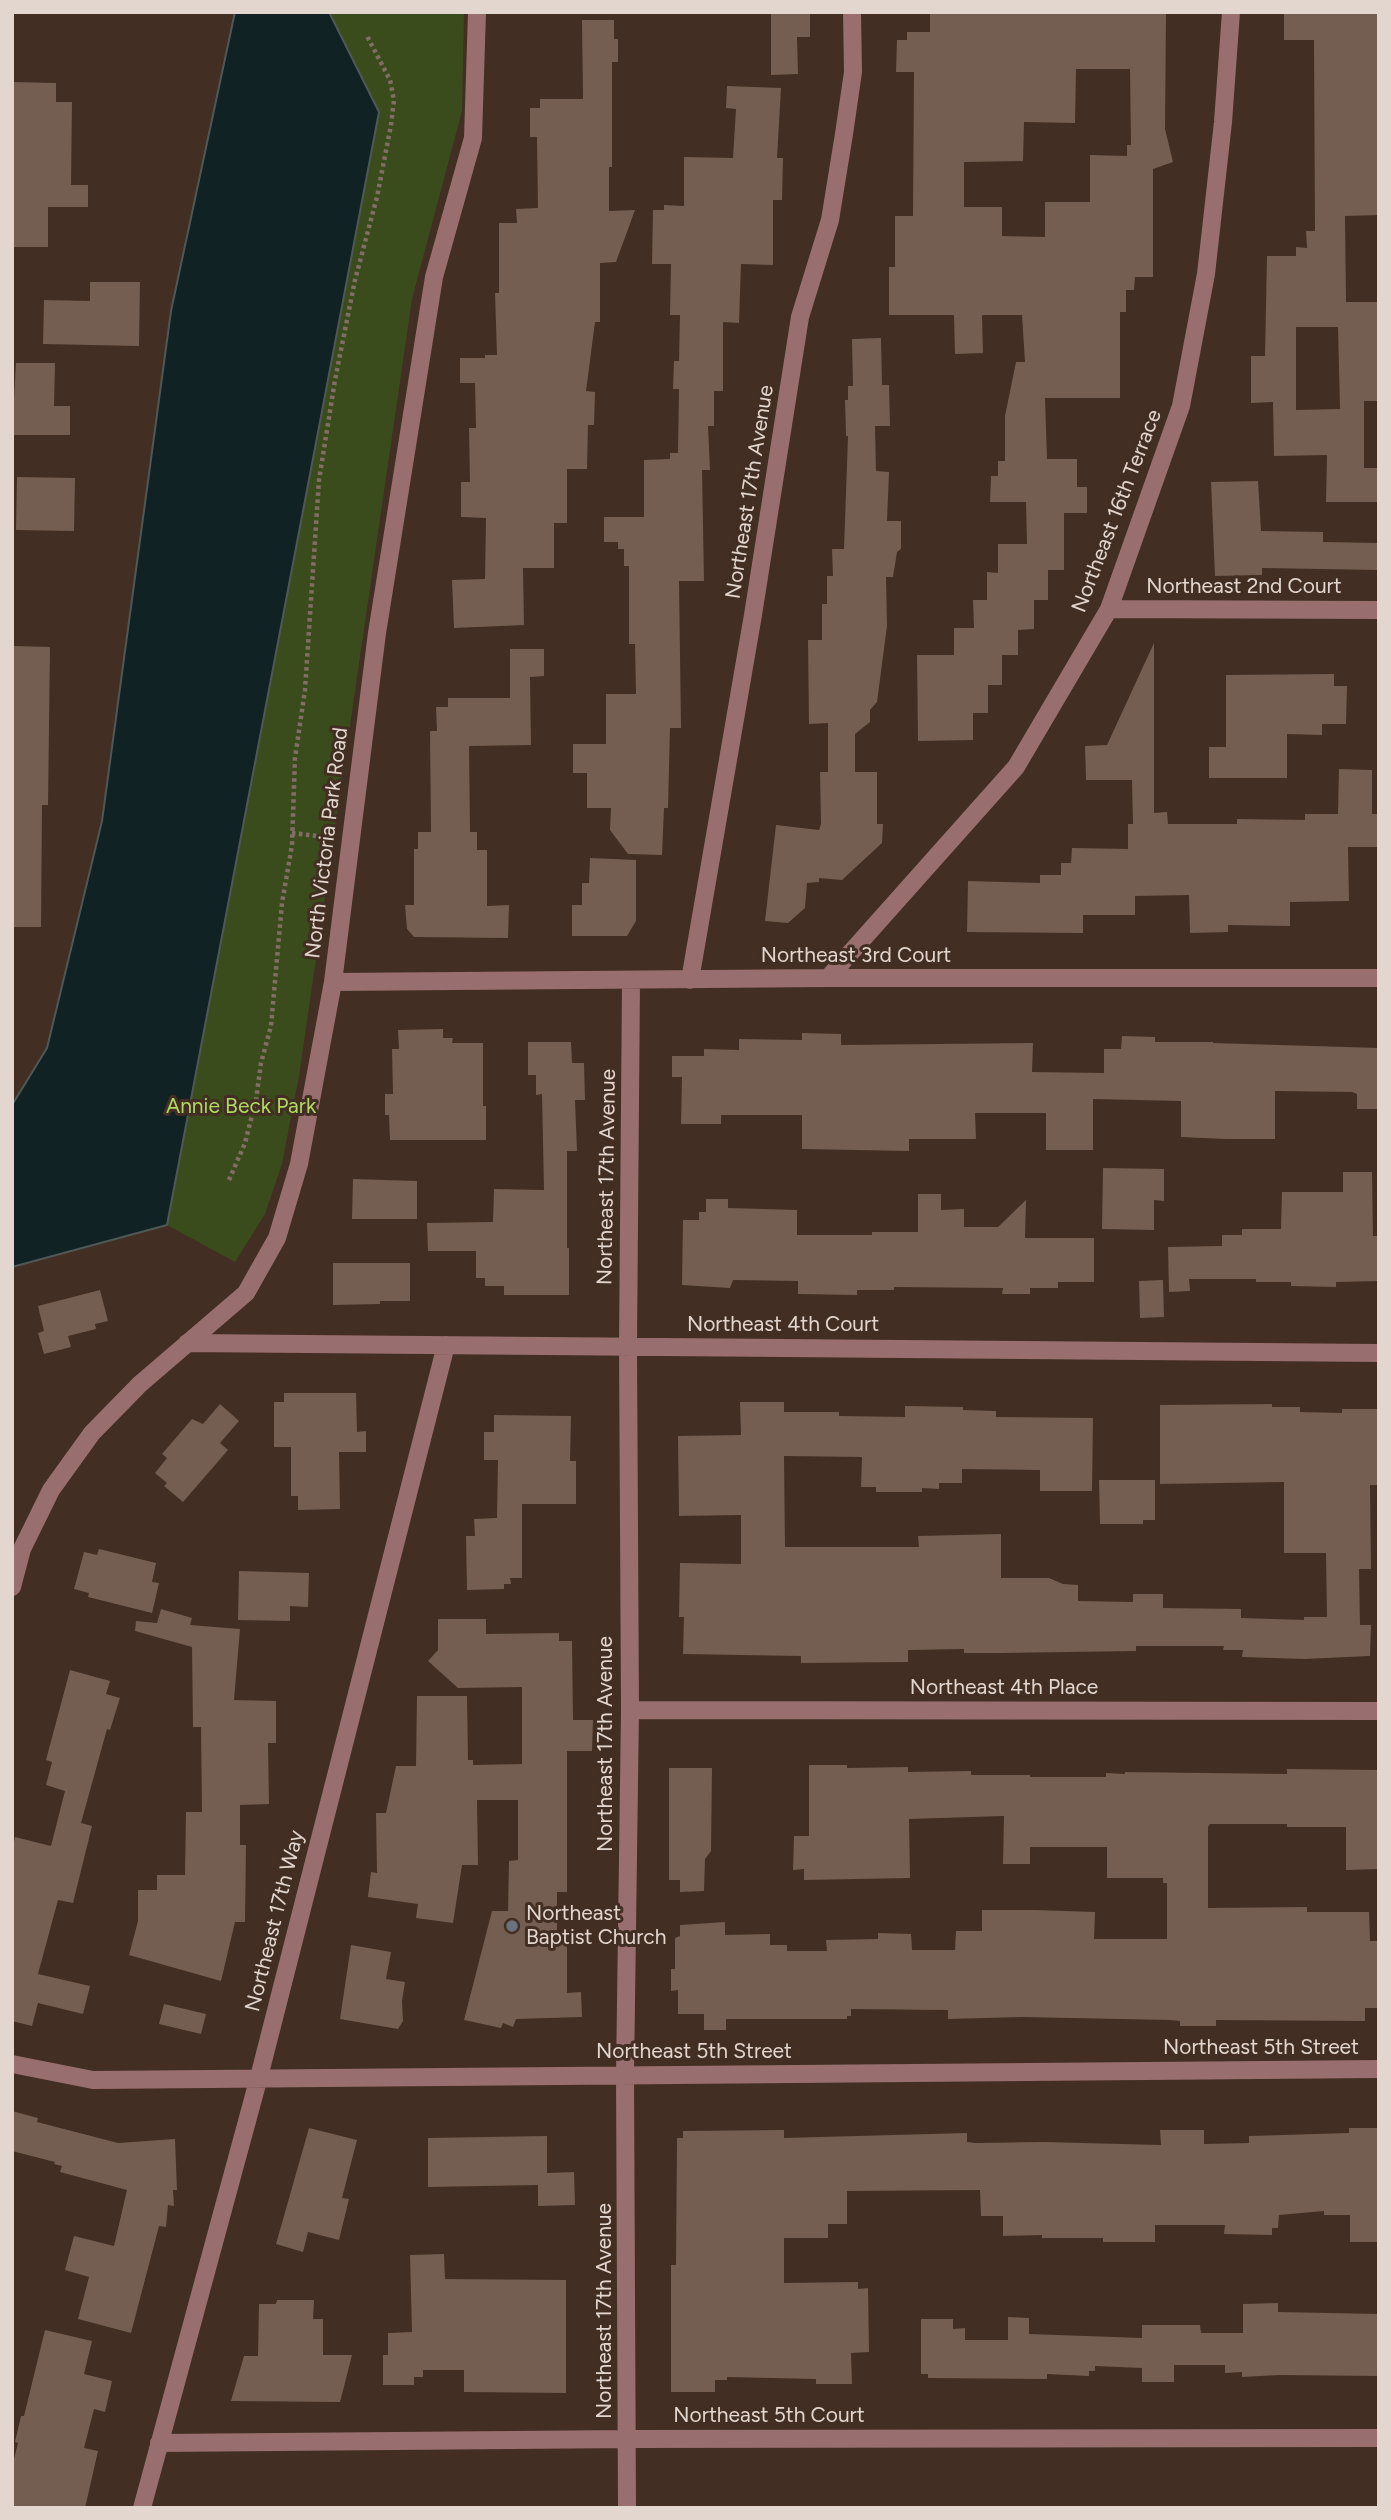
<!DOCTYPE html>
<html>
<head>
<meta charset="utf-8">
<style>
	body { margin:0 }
	#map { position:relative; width:1391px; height:2520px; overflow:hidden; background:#422e22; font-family:Figtree,sans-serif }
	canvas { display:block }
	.frame { position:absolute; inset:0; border:14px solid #e3d6cf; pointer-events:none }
</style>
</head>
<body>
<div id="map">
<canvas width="1391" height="2520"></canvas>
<div class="frame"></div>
</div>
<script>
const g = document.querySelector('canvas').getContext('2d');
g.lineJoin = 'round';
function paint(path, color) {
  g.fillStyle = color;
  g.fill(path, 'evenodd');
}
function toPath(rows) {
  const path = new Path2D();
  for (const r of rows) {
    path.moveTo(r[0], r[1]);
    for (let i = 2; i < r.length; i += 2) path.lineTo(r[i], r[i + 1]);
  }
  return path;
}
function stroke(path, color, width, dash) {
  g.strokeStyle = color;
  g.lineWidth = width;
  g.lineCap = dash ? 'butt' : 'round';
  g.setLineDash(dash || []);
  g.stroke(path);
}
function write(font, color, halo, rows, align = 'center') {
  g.font = font + ' Figtree,sans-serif';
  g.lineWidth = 6;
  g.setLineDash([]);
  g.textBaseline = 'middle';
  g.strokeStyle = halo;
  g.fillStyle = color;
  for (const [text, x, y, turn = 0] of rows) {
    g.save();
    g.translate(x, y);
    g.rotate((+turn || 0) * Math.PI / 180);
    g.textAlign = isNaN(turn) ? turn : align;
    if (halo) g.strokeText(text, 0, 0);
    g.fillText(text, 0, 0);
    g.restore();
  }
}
const green = toPath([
	[329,12,464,12,462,111,412,299,299,1076,282,1164,265,1214,235,1262,167,1225,379,112]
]);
const water = toPath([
	[235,12,329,12,379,112,167,1225,12,1267,12,1105,47,1048,102,821,171,311,235,12]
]);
const building = toPath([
	[771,12,810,12,810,37,797,37,798,74,771,75],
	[930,12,1166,12,1165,129,1173,162,1153,169,1153,277,1135,277,1134,290,1126,290,1126,312,1120,312,1120,398,1045,398,1047,459,1077,459,1077,487,1087,487,1087,513,1064,513,1064,570,1048,570,1048,600,1034,600,1034,629,1018,630,1018,655,1002,655,1002,685,988,685,988,713,973,713,973,740,918,741,917,655,954,655,954,628,974,628,973,600,987,600,987,572,998,573,998,544,1027,544,1026,502,990,502,991,476,998,476,998,461,1005,461,1005,416,1016,362,1025,362,1022,315,982,315,983,353,955,354,954,315,889,315,889,267,895,267,895,216,913,216,914,72,896,72,897,40,907,40,907,32,930,32],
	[1076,69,1130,69,1131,145,1127,145,1127,156,1090,155,1090,202,1045,202,1045,237,1002,236,1002,207,964,207,964,162,1023,161,1024,122,1075,123],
	[1284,12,1379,12,1379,215,1345,216,1346,302,1379,302,1379,401,1364,401,1364,468,1379,468,1379,502,1326,502,1327,455,1274,456,1273,402,1251,403,1251,356,1265,356,1267,256,1296,256,1296,247,1307,248,1306,231,1315,231,1314,40,1284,40],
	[1296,327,1338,327,1340,409,1296,410],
	[582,20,614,20,614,39,618,39,618,62,612,62,612,167,609,167,609,211,635,210,616,262,600,263,600,322,595,322,586,391,595,392,594,425,588,425,587,469,567,469,567,523,554,523,554,568,523,568,524,625,454,628,452,580,485,579,486,518,461,517,461,482,470,482,469,428,476,428,475,383,460,383,460,358,485,358,485,355,497,355,495,293,499,293,499,223,517,223,516,209,538,208,537,137,530,137,530,108,540,108,540,99,583,99],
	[12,82,56,83,56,102,72,102,71,185,88,185,88,207,48,207,48,247,12,247],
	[727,86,781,88,777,158,783,158,782,200,773,200,773,265,741,264,739,323,723,322,723,391,714,391,714,426,708,426,710,470,702,470,704,581,679,581,681,728,670,728,668,808,664,808,662,855,628,854,610,830,611,808,587,808,587,773,573,773,573,744,606,744,606,694,636,694,635,644,629,644,629,566,624,566,624,549,618,549,618,542,604,542,604,517,644,517,644,460,670,459,670,453,678,453,679,389,673,389,674,361,679,361,680,315,670,315,671,264,652,264,653,210,664,210,664,205,684,206,684,157,733,158,736,109,726,108],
	[90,282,140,282,139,346,43,344,44,300,90,301],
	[881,338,882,385,889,385,890,426,875,426,876,471,889,472,887,521,901,521,901,549,897,552,893,577,886,577,887,626,877,702,870,710,870,722,855,734,855,772,877,772,877,824,883,824,882,843,842,880,819,878,819,882,807,883,805,908,788,923,765,921,776,825,819,830,821,824,820,772,828,772,828,723,809,724,808,640,822,640,822,604,827,604,827,576,833,576,832,549,844,549,848,436,846,436,845,400,848,400,848,386,853,386,852,339],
	[16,363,55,363,54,406,70,406,70,435,12,435],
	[17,477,75,478,74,531,16,530],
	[1258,481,1261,531,1323,532,1323,542,1379,543,1379,570,1262,568,1262,575,1215,576,1211,482],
	[1154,643,1154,813,1167,812,1168,824,1237,824,1237,819,1305,820,1305,814,1338,814,1339,769,1372,770,1372,814,1377,814,1377,847,1348,847,1349,901,1290,902,1290,926,1228,925,1228,932,1190,933,1189,895,1135,896,1135,915,1083,915,1083,933,967,932,968,881,1040,883,1040,875,1061,875,1061,863,1071,863,1072,848,1128,849,1128,824,1133,824,1132,780,1086,780,1085,746,1107,745],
	[12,646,50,647,48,805,42,805,41,927,12,927],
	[510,649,544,649,544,676,530,677,531,745,469,746,470,832,477,832,477,850,487,850,487,906,509,905,508,938,414,937,407,929,405,905,414,905,414,849,418,849,418,832,431,832,430,731,437,731,436,707,448,707,448,698,510,698],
	[1334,674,1334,686,1347,686,1346,724,1322,724,1322,735,1287,734,1287,778,1209,778,1209,747,1226,747,1226,675],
	[590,858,636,860,636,921,627,936,572,936,572,905,582,905,582,883,589,883],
	[443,1029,443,1038,453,1038,452,1043,483,1043,483,1106,486,1106,486,1140,390,1140,389,1115,385,1115,385,1094,393,1094,392,1049,399,1049,398,1030],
	[802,1033,841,1034,841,1045,1033,1043,1032,1072,1104,1073,1104,1049,1121,1049,1122,1036,1155,1037,1155,1042,1213,1042,1213,1043,1379,1048,1379,1109,1357,1109,1357,1094,1352,1092,1275,1091,1275,1139,1226,1139,1181,1137,1181,1101,1093,1099,1093,1150,1046,1150,1046,1113,975,1113,976,1139,909,1139,909,1151,802,1149,802,1115,721,1115,721,1124,681,1124,682,1077,672,1077,672,1056,704,1056,704,1049,739,1050,739,1039,802,1040],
	[528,1042,571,1042,572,1063,584,1063,585,1100,575,1100,577,1151,567,1151,567,1248,569,1248,569,1295,504,1295,504,1286,485,1286,485,1278,476,1278,476,1251,428,1251,427,1223,493,1222,494,1189,544,1190,542,1094,536,1095,536,1075,528,1075],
	[1103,1168,1164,1169,1164,1201,1154,1200,1154,1230,1102,1229],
	[1343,1172,1372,1172,1373,1236,1379,1236,1379,1281,1336,1282,1336,1287,1291,1286,1291,1282,1256,1282,1256,1279,1189,1279,1190,1291,1169,1292,1168,1247,1222,1246,1222,1235,1242,1235,1242,1229,1281,1229,1282,1192,1343,1192],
	[353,1179,417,1181,417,1219,352,1219],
	[918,1194,941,1194,941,1210,964,1209,964,1227,998,1227,1026,1200,1025,1238,1094,1238,1094,1282,1058,1282,1058,1288,1030,1288,1030,1294,1002,1294,1003,1288,894,1287,894,1290,857,1290,857,1295,798,1294,798,1281,733,1280,730,1288,682,1285,683,1220,699,1220,699,1212,706,1212,706,1199,728,1199,728,1208,797,1210,797,1235,872,1235,872,1232,918,1232],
	[333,1263,410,1263,410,1301,380,1301,380,1304,333,1305],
	[1163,1280,1164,1317,1140,1318,1139,1281],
	[100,1290,108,1321,95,1324,96,1329,68,1336,71,1347,44,1354,38,1333,44,1331,38,1306],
	[284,1393,356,1393,357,1432,366,1431,366,1452,339,1452,340,1509,298,1510,298,1496,291,1496,291,1447,274,1447,274,1402,284,1402],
	[740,1402,784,1402,784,1412,839,1412,839,1416,905,1417,905,1406,963,1407,963,1410,996,1411,996,1417,1093,1418,1092,1491,1040,1491,1040,1470,962,1469,962,1483,939,1483,939,1489,922,1488,922,1492,876,1492,876,1487,861,1487,862,1457,784,1456,785,1547,919,1547,918,1536,1001,1534,1001,1578,1049,1578,1063,1584,1078,1585,1078,1601,1133,1602,1133,1594,1163,1594,1163,1608,1241,1609,1241,1618,1304,1620,1304,1617,1327,1617,1326,1553,1284,1553,1284,1482,1160,1484,1160,1405,1272,1404,1272,1407,1300,1407,1300,1412,1342,1413,1342,1409,1379,1409,1379,1485,1370,1485,1371,1569,1359,1569,1360,1625,1371,1625,1370,1656,1304,1659,1242,1657,1243,1650,1223,1650,1224,1646,1136,1646,1136,1651,1000,1653,964,1653,964,1649,908,1650,908,1662,801,1663,801,1656,683,1654,684,1617,679,1617,680,1563,741,1564,741,1515,679,1516,678,1436,741,1435],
	[220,1404,239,1421,220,1443,228,1450,183,1502,164,1486,167,1483,155,1473,167,1458,162,1454,192,1419,203,1424],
	[494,1415,571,1416,570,1461,576,1461,576,1504,522,1504,522,1578,510,1578,511,1584,504,1584,504,1589,467,1590,466,1536,475,1536,474,1519,497,1518,498,1460,484,1460,484,1432,494,1432],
	[1099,1480,1155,1480,1155,1520,1143,1520,1143,1524,1100,1524],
	[99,1549,156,1563,152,1582,159,1583,152,1613,88,1597,89,1593,74,1589,84,1552,97,1555],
	[239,1571,309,1573,308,1607,290,1606,290,1621,238,1620],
	[161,1609,192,1618,190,1625,240,1629,234,1700,276,1701,276,1743,268,1743,269,1804,240,1805,240,1845,246,1845,245,1922,235,1922,221,1981,129,1955,138,1921,138,1890,157,1890,157,1875,185,1875,186,1812,202,1812,201,1727,193,1727,192,1647,135,1631,136,1621,157,1623],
	[438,1619,486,1619,486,1634,559,1633,559,1641,572,1641,573,1720,593,1720,592,1751,567,1751,567,1892,557,1892,557,1934,567,1933,567,1993,581,1992,582,2017,516,2019,513,2027,503,2023,501,2028,464,2020,492,1911,508,1911,509,1861,518,1860,518,1800,477,1800,478,1865,462,1865,453,1923,416,1918,418,1904,368,1897,371,1872,377,1873,376,1813,386,1813,396,1766,416,1766,417,1696,467,1696,468,1760,473,1760,473,1765,522,1764,522,1687,458,1688,428,1661,438,1650],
	[70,1670,110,1681,106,1694,120,1698,110,1730,107,1729,81,1823,92,1826,73,1903,58,1900,38,1974,90,1986,83,2014,38,2003,32,2026,12,2021,12,1851,15,1837,51,1846,65,1791,46,1785,52,1762,46,1760],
	[809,1765,847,1765,847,1768,908,1767,908,1772,971,1771,971,1775,1030,1775,1030,1777,1106,1777,1106,1773,1125,1774,1125,1772,1287,1774,1287,1769,1379,1770,1379,1869,1346,1870,1346,1827,1287,1827,1287,1824,1210,1824,1208,1827,1208,1908,1307,1907,1307,1912,1369,1912,1370,1941,1379,1941,1379,2008,1365,2008,1365,2021,1216,2020,1216,2026,1180,2026,1180,2021,1170,2020,1022,2017,948,2019,948,2010,851,2009,851,2016,847,2016,847,2019,726,2019,726,2030,704,2030,704,2014,678,2014,678,1990,671,1991,671,1969,675,1969,675,1938,680,1936,680,1925,725,1922,725,1935,770,1934,770,1945,787,1945,787,1951,827,1951,826,1940,878,1939,878,1933,911,1934,912,1950,955,1950,956,1931,982,1931,982,1910,1035,1910,1095,1912,1094,1939,1167,1939,1167,1883,1163,1883,1163,1878,1107,1878,1107,1847,1030,1847,1030,1864,1003,1864,1004,1816,909,1819,910,1878,804,1880,804,1869,793,1870,794,1836,809,1836],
	[669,1768,712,1768,711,1851,705,1859,704,1891,680,1892,680,1880,669,1880],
	[351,1945,391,1952,386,1979,405,1982,402,2001,403,2021,398,2029,340,2019],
	[164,2004,206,2014,201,2034,159,2024],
	[12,2111,38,2118,37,2122,118,2143,175,2139,177,2190,173,2190,174,2206,168,2205,166,2227,159,2226,131,2333,78,2319,89,2277,65,2270,74,2236,114,2246,127,2190,60,2172,62,2166,54,2164,55,2162,12,2151],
	[309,2128,357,2140,342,2198,349,2199,339,2240,308,2232,303,2252,276,2244],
	[1349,2128,1379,2128,1379,2242,1350,2242,1350,2215,1324,2215,1324,2211,1279,2215,1278,2228,1272,2228,1272,2235,1224,2234,1225,2225,1155,2225,1155,2242,1103,2242,1103,2238,1042,2238,1042,2235,1003,2236,1003,2216,981,2216,980,2190,847,2191,847,2224,828,2224,828,2238,784,2238,784,2283,858,2282,858,2289,868,2288,869,2352,851,2353,852,2384,816,2384,816,2379,727,2377,727,2380,715,2380,715,2392,671,2392,671,2265,676,2265,677,2138,683,2138,683,2131,784,2130,784,2138,967,2133,967,2142,976,2143,1043,2142,1161,2145,1160,2130,1204,2130,1204,2144,1249,2143,1249,2136,1349,2133],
	[547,2136,547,2173,574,2172,575,2205,538,2206,538,2185,428,2187,428,2138],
	[444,2254,445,2279,566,2280,566,2393,464,2392,464,2370,423,2370,423,2377,414,2377,414,2385,383,2385,383,2355,388,2355,388,2333,412,2332,410,2255],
	[277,2300,314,2300,313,2319,323,2319,323,2355,352,2355,340,2402,231,2401,244,2356,258,2356,259,2304,276,2304],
	[1278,2303,1278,2312,1379,2314,1379,2376,1279,2375,1242,2377,1242,2372,1225,2373,1225,2365,1174,2365,1174,2382,1142,2382,1142,2368,1095,2366,1095,2371,1089,2371,1089,2376,1047,2374,1047,2379,928,2378,928,2374,921,2374,921,2319,953,2319,953,2329,965,2328,965,2340,1008,2340,1008,2317,1029,2318,1029,2334,1142,2338,1142,2325,1200,2325,1201,2333,1243,2333,1243,2304],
	[45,2330,92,2341,84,2374,112,2381,105,2412,94,2409,84,2448,98,2451,85,2508,12,2508,12,2467,18,2443,15,2442,21,2416,24,2416]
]);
const path = toPath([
	[292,833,325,837],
	[229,1180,245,1143,256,1100,261,1063,271,1026,282,903,292,845,295,758,305,690,319,480,335,380,355,280,377,197,391,125,394,100,390,80,367,36]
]);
const minor = toPath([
	[1109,609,1379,610],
	[828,978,1016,767,1109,609,1181,406,1206,274,1223,122,1231,12],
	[690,980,753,615,800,317,830,220,844,134,853,72,852,12],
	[333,982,828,978,1379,978],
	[187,1343,1379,1353],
	[12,1587,22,1549,51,1490,92,1433,140,1384,246,1293,277,1238,299,1164,333,982,377,633,434,277,473,138,477,12],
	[630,1710,1379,1711],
	[12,2064,93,2080,1379,2069],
	[159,2443,628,2439,1379,2438],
	[142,2508,259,2077,446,1345],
	[627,2508,625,2075,630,1710,628,1346,631,981]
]);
const markers = [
	[512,1926,7,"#6b7280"]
];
const streetNames = [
	["Northeast 17th Avenue",750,492,-81],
	["Northeast 16th Terrace",1117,511,-69],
	["Northeast 2nd Court",1244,587],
	["North Victoria Park Road",327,843,-83],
	["Northeast 3rd Court",856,956],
	["Northeast 17th Avenue",607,1177,-89],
	["Northeast 4th Court",783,1325],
	["Northeast 4th Place",1004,1688],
	["Northeast 17th Avenue",606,1744,-90],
	["Northeast 17th Way",275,1921,-76],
	["Northeast 5th Street",1261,2048],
	["Northeast 5th Street",694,2052],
	["Northeast 17th Avenue",605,2311,-90],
	["Northeast 5th Court",769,2416]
];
const parkNames = [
	["Annie Beck Park",241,1107]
];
const poiNames = [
	["Northeast",526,1914],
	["Baptist Church",526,1938]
];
paint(green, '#3b4c1c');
paint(water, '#102223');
stroke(water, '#4f5857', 2);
paint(building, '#745e51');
stroke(path, '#816f65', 4.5, [3.5, 3.5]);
stroke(minor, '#996e6e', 18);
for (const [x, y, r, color] of markers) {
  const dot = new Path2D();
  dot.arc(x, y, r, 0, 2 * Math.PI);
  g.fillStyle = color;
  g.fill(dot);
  stroke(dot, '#422e22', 2.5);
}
write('21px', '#e3d6cf', '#422e22', streetNames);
write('21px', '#afd963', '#422e22', parkNames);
write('21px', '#e3d6cf', '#422e22', poiNames, 'left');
</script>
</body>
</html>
